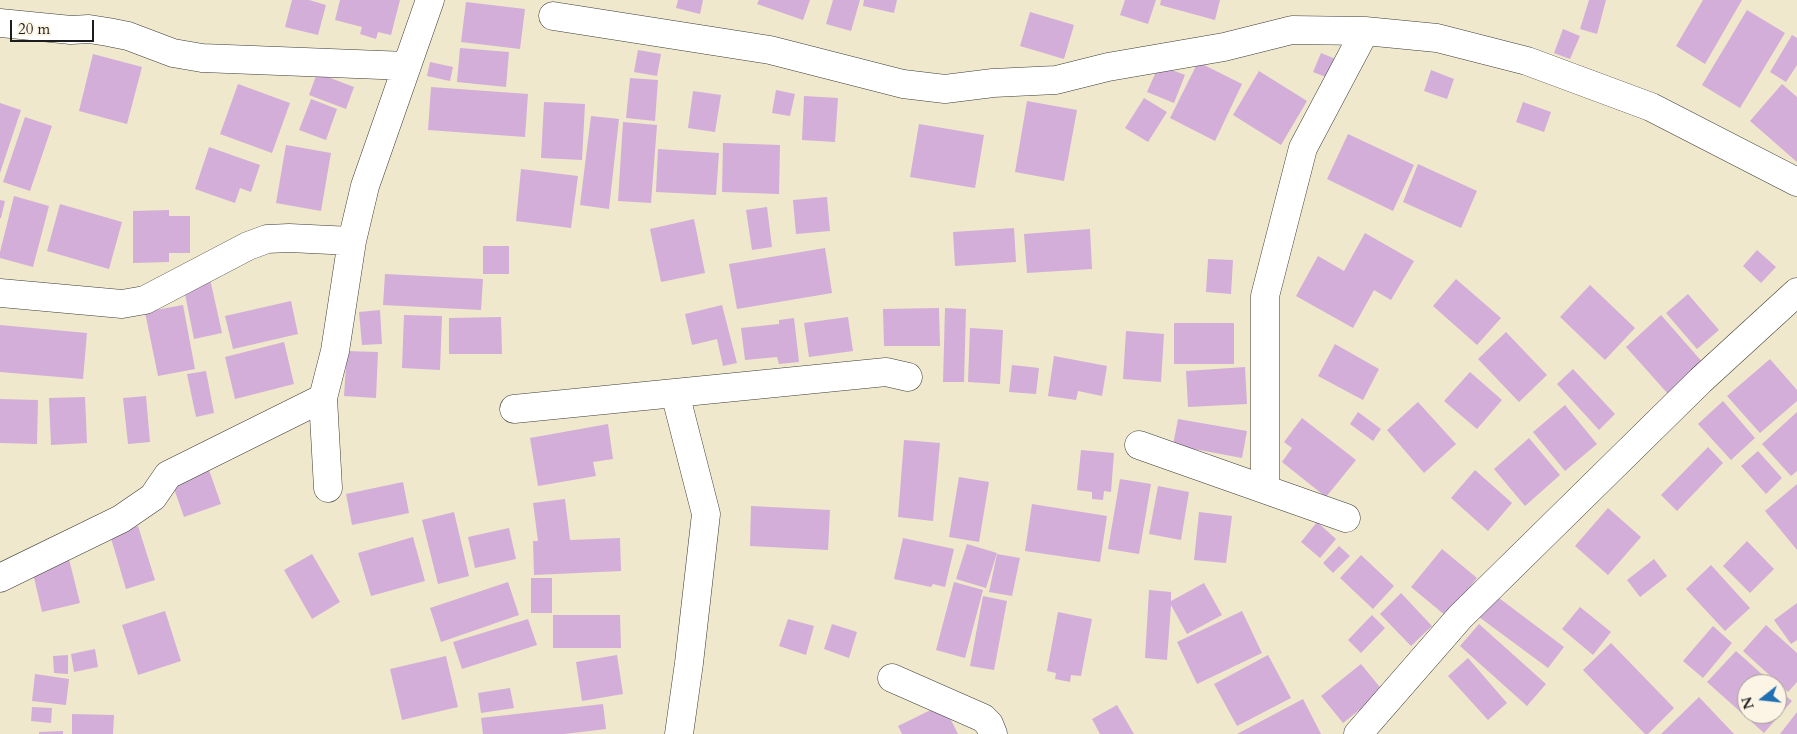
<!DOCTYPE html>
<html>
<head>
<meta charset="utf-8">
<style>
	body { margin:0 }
	#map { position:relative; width:1797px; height:734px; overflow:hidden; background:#efe8cc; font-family:Cardo,serif }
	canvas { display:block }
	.north { position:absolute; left:1737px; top:674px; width:50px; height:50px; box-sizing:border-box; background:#fcf5e5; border:1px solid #a29e95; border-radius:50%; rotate:254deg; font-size:14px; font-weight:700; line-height:20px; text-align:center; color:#1c1c1c }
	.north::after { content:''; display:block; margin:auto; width:18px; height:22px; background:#1f6fb2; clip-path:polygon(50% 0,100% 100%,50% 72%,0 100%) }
	.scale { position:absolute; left:10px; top:20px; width:84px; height:22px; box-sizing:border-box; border:2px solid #1c1c1c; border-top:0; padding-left:6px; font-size:15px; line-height:18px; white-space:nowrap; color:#1c1c1c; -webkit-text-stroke:4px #fcf5e5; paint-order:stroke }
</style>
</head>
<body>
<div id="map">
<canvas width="1797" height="734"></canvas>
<div class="north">N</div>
<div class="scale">20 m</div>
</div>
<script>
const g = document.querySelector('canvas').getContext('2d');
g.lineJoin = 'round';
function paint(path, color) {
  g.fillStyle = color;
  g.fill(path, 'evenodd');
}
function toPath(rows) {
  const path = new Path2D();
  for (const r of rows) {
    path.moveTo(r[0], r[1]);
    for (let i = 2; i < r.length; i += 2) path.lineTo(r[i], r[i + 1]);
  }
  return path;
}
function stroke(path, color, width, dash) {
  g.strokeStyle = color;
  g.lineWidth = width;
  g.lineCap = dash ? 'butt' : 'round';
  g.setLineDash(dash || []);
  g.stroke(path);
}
const building = toPath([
	[292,0,309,0,326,5,318,35,285,27],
	[340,0,400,0,391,35,378,32,376,39,360,34,362,27,335,20],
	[678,0,703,0,700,14,676,8],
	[759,0,810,0,803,20,757,4],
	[833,0,860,0,851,31,826,24],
	[864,0,897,0,894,13,863,6],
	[1125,0,1156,0,1148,24,1120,15],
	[1161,0,1220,0,1215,20,1160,5],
	[1589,0,1606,0,1597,34,1580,29],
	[1703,0,1742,0,1705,64,1676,46],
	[466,2,525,9,520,49,461,42],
	[1747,10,1785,33,1740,108,1702,85],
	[1030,12,1074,25,1064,59,1020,46],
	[1563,29,1580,36,1570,59,1554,53],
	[1792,35,1797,38,1797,65,1786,82,1770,72],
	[460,48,509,52,506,87,457,82],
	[638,50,661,54,657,76,634,72],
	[1321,53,1338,60,1331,79,1313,72],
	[93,54,142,67,127,124,79,111],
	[430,62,453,67,450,81,427,76],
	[1198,62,1242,84,1215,141,1170,118],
	[1159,65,1185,75,1174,103,1147,92],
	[1431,70,1454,79,1447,99,1424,91],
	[1259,71,1307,101,1281,145,1233,115],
	[317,73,354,87,346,109,309,95],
	[630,78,658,80,655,121,626,118],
	[238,84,290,103,272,153,220,134],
	[1782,84,1797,97,1797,162,1750,121],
	[431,87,528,94,525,137,428,130],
	[776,90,795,94,790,116,772,113],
	[693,91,721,95,715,132,688,128],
	[804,96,838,98,835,142,802,140],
	[1144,98,1167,112,1148,142,1125,128],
	[311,99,337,109,326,140,299,130],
	[1027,101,1077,110,1064,181,1015,172],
	[544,102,585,104,582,160,541,158],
	[1523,102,1551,112,1544,132,1516,122],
	[0,103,21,110,0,173],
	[591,116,619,119,609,209,580,205],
	[25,117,52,126,30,191,3,182],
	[623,122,657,125,651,203,618,201],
	[919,124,984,135,975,188,910,177],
	[1348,134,1414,165,1393,211,1327,179],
	[723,143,780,145,779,194,722,192],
	[286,145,331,153,321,211,276,203],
	[209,147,260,165,251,192,240,188,235,203,195,189],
	[658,149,719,153,716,195,656,192],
	[1418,164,1477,191,1461,228,1403,202],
	[521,169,578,176,571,228,516,221],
	[14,196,49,206,33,267,0,258,0,252],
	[827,197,830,231,796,234,793,200],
	[0,200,5,201,1,218,0,218],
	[60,204,122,222,109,269,47,251],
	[767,207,772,247,752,250,746,210],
	[169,210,169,216,190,216,190,253,169,253,169,262,133,263,133,211],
	[694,219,705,273,661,282,650,229],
	[1014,228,1016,262,955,266,953,232],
	[1090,229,1092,269,1027,273,1024,234],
	[1365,233,1414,261,1391,300,1374,290,1353,328,1296,296,1318,256,1344,271],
	[483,246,509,246,509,274,483,274],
	[825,248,832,293,737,309,729,264],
	[1757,250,1776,267,1761,283,1743,266],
	[1208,259,1233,260,1231,294,1206,292],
	[385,274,483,279,481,310,383,305],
	[210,279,222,333,194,339,183,284],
	[1456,279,1501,318,1477,345,1433,306],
	[1590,285,1635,328,1605,360,1560,317],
	[1688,294,1719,330,1697,349,1666,313],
	[291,301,298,334,233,349,225,316],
	[183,305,195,369,158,376,145,312],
	[722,305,737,363,723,366,717,339,692,345,685,314],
	[939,308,940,346,884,346,883,309],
	[945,308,966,309,964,382,943,382],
	[380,310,382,344,362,345,359,312],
	[404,315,442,316,440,370,402,368],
	[1661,315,1704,364,1669,395,1626,347],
	[501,317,502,354,449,354,449,318],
	[848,317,853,351,809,357,804,323],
	[794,318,799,362,779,364,777,357,745,360,741,328,779,324,779,320],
	[1174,323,1234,323,1234,364,1174,364],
	[0,325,87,333,83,379,0,372],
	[970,328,1003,330,1000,384,968,382],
	[1126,331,1164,334,1161,382,1123,379],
	[1506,332,1547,375,1519,402,1478,359],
	[284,342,294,384,235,399,225,357],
	[1335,344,1379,369,1363,400,1318,376],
	[347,351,378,352,376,398,344,396],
	[1054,356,1107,366,1102,396,1078,391,1076,400,1048,396],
	[1770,359,1797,390,1797,401,1760,433,1727,396],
	[1012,365,1039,368,1036,394,1009,392],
	[1245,367,1247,404,1188,407,1186,371],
	[1573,369,1615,414,1599,430,1557,384],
	[206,371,214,413,196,417,187,374],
	[1470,372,1502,400,1477,429,1444,401],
	[146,396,150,442,128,444,123,398],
	[85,397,87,443,51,445,49,398],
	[0,399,38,400,37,444,0,443],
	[1723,401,1755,438,1731,460,1698,424],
	[1418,402,1456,444,1424,473,1387,430],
	[1565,405,1597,444,1565,471,1533,432],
	[1358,412,1381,429,1373,441,1350,424],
	[1797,412,1797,471,1791,476,1762,444],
	[1302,418,1356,460,1326,497,1282,462,1292,448,1284,442],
	[1178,419,1247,431,1242,458,1173,445],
	[608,424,613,459,593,462,596,476,538,486,530,438],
	[1529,438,1560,475,1525,506,1494,469],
	[904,440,940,443,933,521,898,517],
	[1708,447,1723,463,1677,511,1661,495],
	[1081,450,1114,453,1111,492,1104,491,1103,500,1092,499,1092,492,1077,490],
	[1758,451,1782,478,1766,494,1741,466],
	[209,470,221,504,184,517,172,483],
	[1475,470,1512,503,1488,531,1451,498],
	[959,477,989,482,979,542,949,537],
	[1120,479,1151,484,1139,554,1108,549],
	[403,482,409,513,352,525,346,494],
	[1797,484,1797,550,1765,511],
	[1158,486,1189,492,1181,540,1149,534],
	[565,499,570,540,620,538,621,571,534,575,533,541,538,541,533,503],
	[1032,504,1107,516,1100,562,1025,551],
	[751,506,830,510,828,550,750,546],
	[1608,508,1641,537,1608,575,1575,546],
	[454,512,469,576,438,584,422,520],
	[1199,512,1232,516,1226,563,1194,560],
	[1317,522,1336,539,1320,558,1301,542],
	[138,526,155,580,126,589,110,535],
	[509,528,516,559,475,568,468,537],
	[413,537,425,581,371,596,358,553],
	[903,538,954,549,945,587,933,584,931,587,894,579],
	[1747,541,1774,569,1750,593,1723,566],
	[967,544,997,553,986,588,956,579],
	[1339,546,1350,556,1333,573,1323,563],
	[1442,549,1477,578,1446,616,1411,587],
	[312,554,340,602,312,619,284,570],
	[997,554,1020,558,1012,596,989,592],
	[1361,555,1394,586,1373,609,1340,578],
	[69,559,80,603,42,612,32,569],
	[1654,559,1667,576,1640,597,1627,580],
	[1711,565,1750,608,1725,631,1686,589],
	[531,578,552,578,552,613,531,613],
	[508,582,519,615,441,642,430,608],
	[954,582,983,590,965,658,936,650],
	[1204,583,1222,615,1187,634,1171,605,1167,660,1145,658,1149,590,1171,592,1171,601],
	[1401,593,1432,626,1411,646,1380,614],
	[1495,595,1564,647,1548,668,1479,617],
	[983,596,1007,601,994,670,970,666],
	[1797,603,1797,640,1791,644,1774,620],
	[1580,607,1611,632,1593,655,1562,629],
	[165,611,181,661,138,675,122,625],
	[1242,611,1262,653,1197,684,1177,642],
	[1058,612,1092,619,1081,676,1071,675,1070,682,1055,679,1056,673,1047,671],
	[553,615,620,615,621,648,553,648],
	[1372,615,1385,628,1361,653,1348,640],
	[528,619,537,645,462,669,453,642],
	[788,619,814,626,806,655,779,646],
	[832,624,857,632,849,658,824,649],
	[1479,624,1546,684,1527,706,1460,646],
	[1766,625,1797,653,1797,682,1788,692,1743,651],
	[1713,626,1732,643,1703,678,1683,661],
	[1611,643,1674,708,1648,734,1645,734,1583,670],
	[95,649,98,667,74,672,71,654],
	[1736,651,1773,684,1747,684,1747,714,1777,714,1777,688,1792,701,1764,733,1707,682],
	[68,655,68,674,54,673,53,656],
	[617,655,623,694,582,701,576,662],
	[1268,655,1291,698,1237,726,1214,684],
	[446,656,458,707,402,720,390,669],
	[1468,658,1507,703,1488,720,1448,676],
	[1361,664,1383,691,1343,723,1321,696],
	[35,674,69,679,66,705,32,701],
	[510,688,514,708,481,713,478,693],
	[1699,697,1734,734,1661,734],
	[1303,699,1321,734,1237,734],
	[603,704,606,729,564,734,483,734,481,718],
	[943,704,958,734,902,734,898,726],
	[1117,705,1134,734,1100,734,1092,719],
	[32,707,52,708,51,723,31,721],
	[1797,712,1797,734,1780,734],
	[72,714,114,715,113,734,72,734],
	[63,731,63,734,39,734,39,732]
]);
const street = toPath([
	[553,16,770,50,903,84,945,89,993,83,1056,80,1108,67,1224,47,1292,30,1365,31,1437,38,1527,61,1651,107,1797,182],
	[0,23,71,30,89,29,108,32,128,36,173,53,202,58,407,66],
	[0,293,122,304,145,300,248,246,267,239,289,238,352,241],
	[675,393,706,514,689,663,679,734],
	[514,409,886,372,908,377],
	[1139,445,1346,518],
	[328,488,323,398,335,351,352,241,365,186,430,0],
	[1265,489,1265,296,1303,148,1365,31],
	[0,578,121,519,153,497,168,475,323,398],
	[892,678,983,718,989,724,993,734],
	[1358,734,1460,617,1701,380,1797,292]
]);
paint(building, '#d3aed9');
stroke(street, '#3c3b36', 29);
stroke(street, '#fff', 28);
</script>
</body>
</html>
